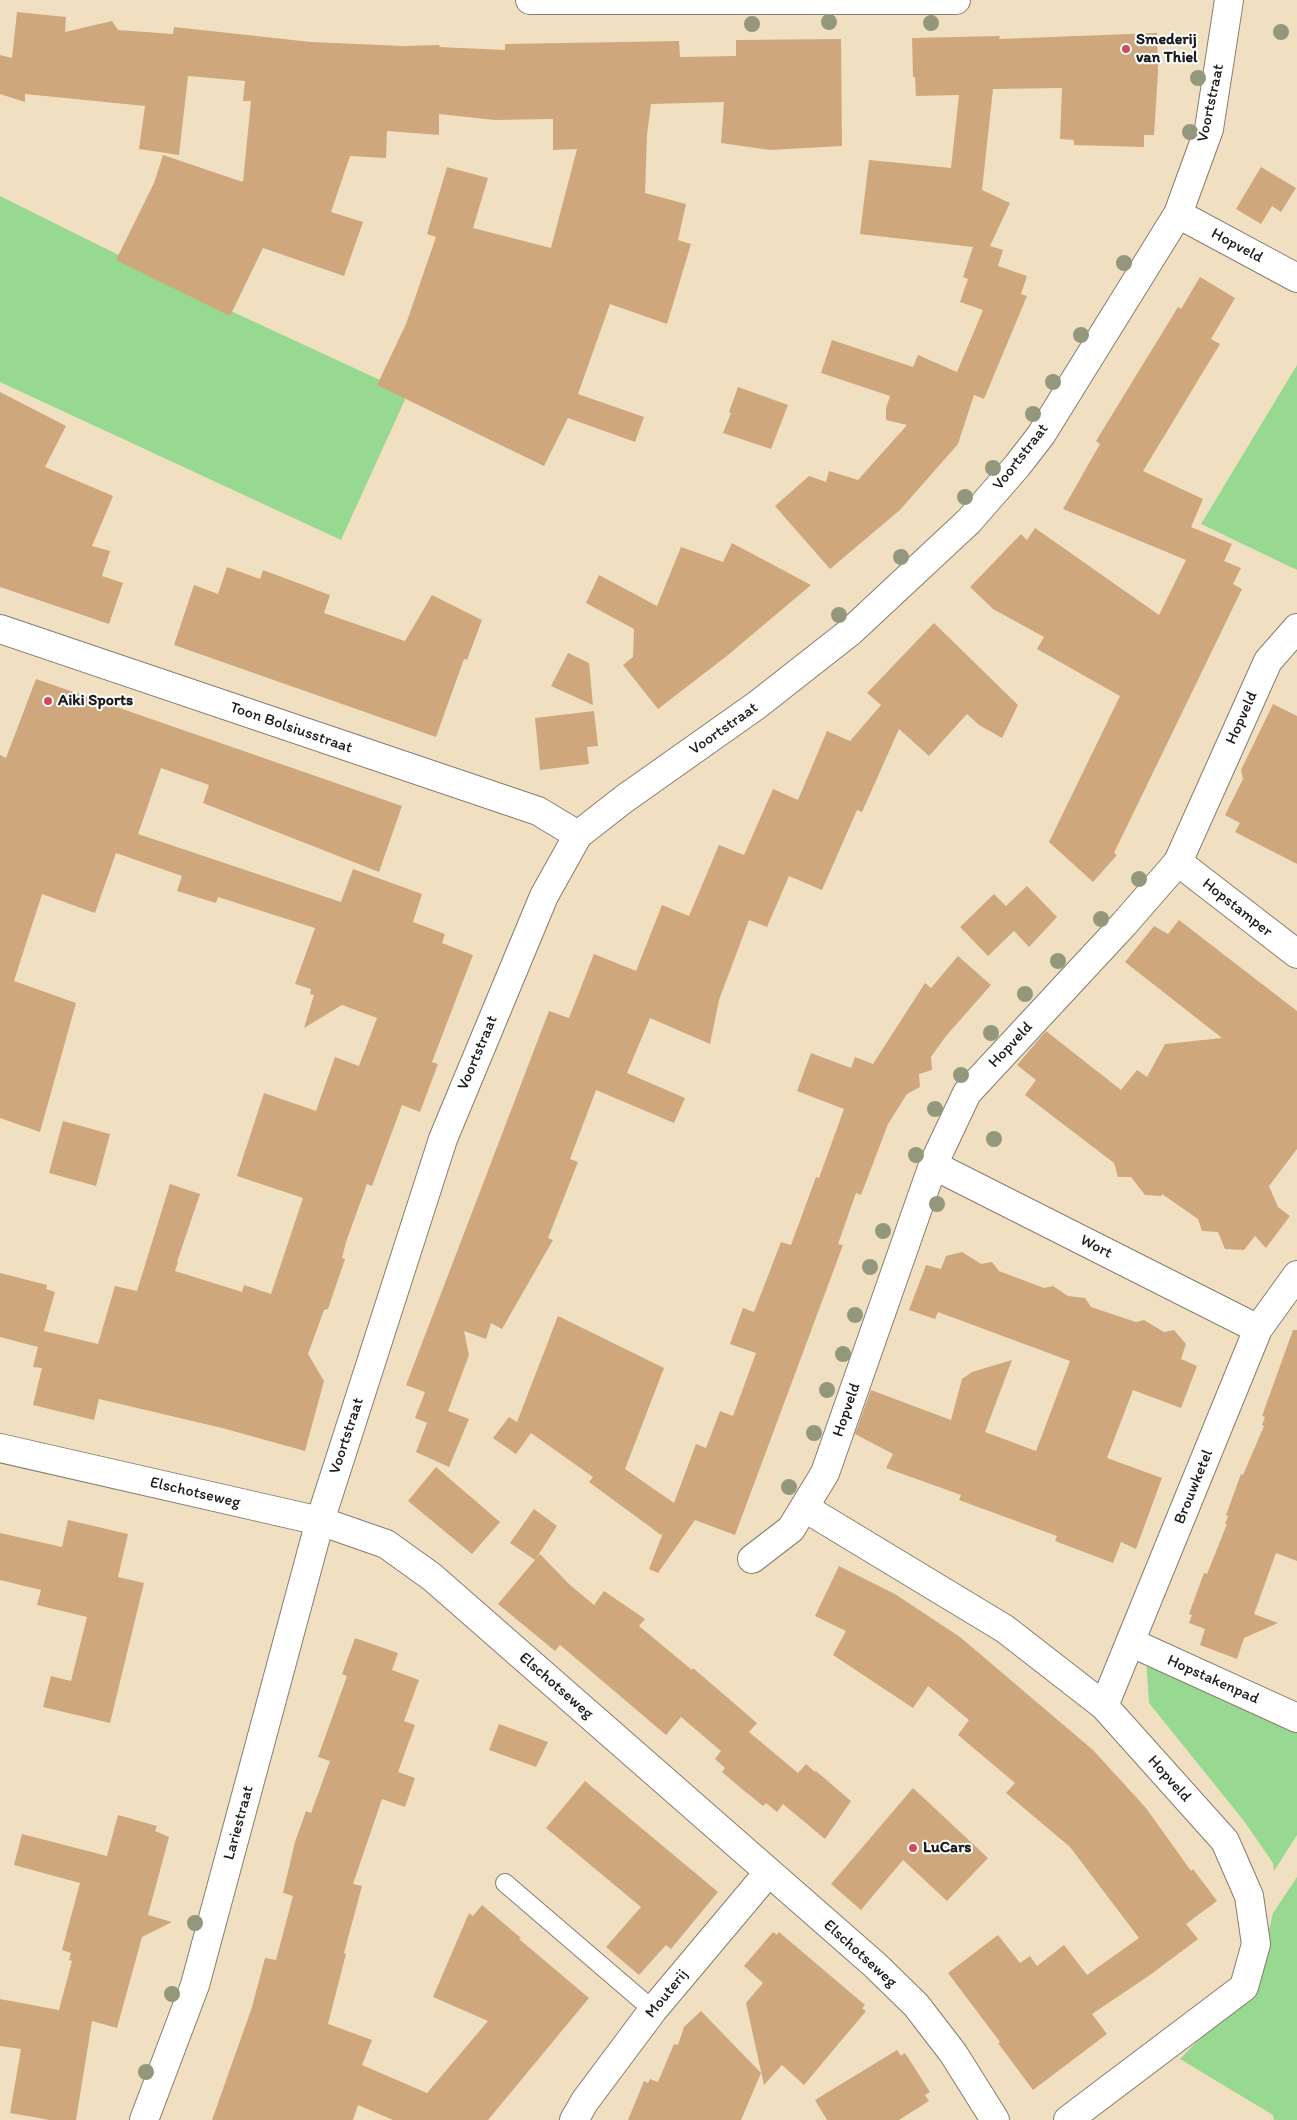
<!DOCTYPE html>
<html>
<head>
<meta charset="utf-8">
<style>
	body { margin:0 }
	canvas { display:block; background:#f0e0c1 }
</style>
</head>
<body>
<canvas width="1297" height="2120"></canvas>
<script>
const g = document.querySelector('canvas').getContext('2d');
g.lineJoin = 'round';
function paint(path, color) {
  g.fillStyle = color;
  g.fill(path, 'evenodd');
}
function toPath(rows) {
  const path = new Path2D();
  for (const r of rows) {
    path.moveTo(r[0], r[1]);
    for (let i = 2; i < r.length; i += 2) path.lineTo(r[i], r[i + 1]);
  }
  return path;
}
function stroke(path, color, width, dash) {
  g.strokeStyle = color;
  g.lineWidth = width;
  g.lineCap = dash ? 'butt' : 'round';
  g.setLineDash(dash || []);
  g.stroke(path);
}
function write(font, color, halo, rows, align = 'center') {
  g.font = font + ' Itim,sans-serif';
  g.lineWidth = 4;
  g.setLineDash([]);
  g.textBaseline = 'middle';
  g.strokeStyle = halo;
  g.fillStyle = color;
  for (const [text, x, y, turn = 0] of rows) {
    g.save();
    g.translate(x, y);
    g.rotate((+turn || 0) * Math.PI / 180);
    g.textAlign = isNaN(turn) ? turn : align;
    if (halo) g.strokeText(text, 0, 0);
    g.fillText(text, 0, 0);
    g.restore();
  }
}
const green = toPath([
	[0,196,233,312,408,393,341,540,0,382],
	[1297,365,1297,570,1201,524],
	[1146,1658,1297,1718,1297,1835,1274,1871,1273,1863,1244,1821,1149,1703],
	[1297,1877,1297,2120,1274,2120,1273,2115,1180,2059,1235,2002,1264,1952,1273,1913]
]);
const building = toPath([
	[17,12,66,17,65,32,112,21,118,30,173,34,174,27,311,42,404,46,440,45,439,47,505,50,505,44,679,41,680,57,736,56,736,40,841,39,842,146,770,150,721,143,724,102,651,104,647,135,645,193,686,204,678,240,691,244,667,324,610,304,578,394,644,417,635,442,568,418,544,466,377,385,406,324,436,237,427,234,447,167,488,178,473,228,551,248,577,149,553,150,553,119,495,120,439,114,439,135,387,131,386,158,350,156,331,212,363,222,344,276,263,248,230,316,116,260,154,183,163,155,243,182,251,101,243,101,245,81,188,76,179,155,139,149,145,106,25,94,25,102,0,94,0,55,12,58],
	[1157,33,1158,73,1154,135,1144,135,1144,147,1074,145,1074,140,1060,139,1062,88,993,89,982,190,1010,203,990,246,1003,250,998,266,1027,276,1021,294,1027,296,984,399,974,395,958,444,900,510,830,569,775,506,809,476,826,482,829,471,858,480,907,425,886,420,886,408,890,396,821,373,832,340,913,367,918,355,957,372,983,310,960,302,968,279,963,277,973,247,860,234,869,160,951,168,959,95,916,96,915,77,913,77,912,38,1000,36,999,39],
	[1261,167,1296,188,1281,212,1272,206,1261,224,1236,209],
	[1200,277,1235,298,1211,339,1220,344,1143,471,1203,499,1191,527,1232,544,1224,561,1241,568,1233,584,1242,589,1114,853,1117,855,1093,882,1049,842,1120,696,1037,649,1044,637,993,609,970,587,1021,534,1027,540,1035,528,1159,615,1186,560,1063,509,1100,444,1096,441,1178,307,1181,309],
	[738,387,788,405,771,449,723,433,731,413,729,412],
	[0,392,66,426,45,467,113,496,92,546,110,551,102,576,123,583,109,624,0,587],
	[732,543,811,585,728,655,658,709,623,665,633,657,634,629,586,603,599,575,657,606,681,547,723,562],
	[227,567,260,579,263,570,330,595,324,613,405,641,432,595,482,620,467,660,464,659,436,737,174,645,194,585,218,594],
	[934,623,1018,705,1002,738,979,725,967,714,929,756,899,729,862,812,857,810,822,890,789,876,767,927,749,920,719,1000,710,1044,650,1018,627,1073,685,1098,674,1123,596,1090,570,1159,578,1162,548,1238,553,1240,502,1329,491,1323,486,1339,464,1331,469,1355,448,1411,469,1419,449,1467,416,1452,427,1423,415,1418,425,1392,406,1385,549,1011,569,1018,594,954,636,971,662,905,689,916,719,845,744,855,773,789,798,800,827,731,850,741,881,705,867,693],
	[568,653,589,663,593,705,551,686],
	[36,679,402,806,379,872,203,803,209,785,161,768,138,834,341,902,353,869,422,894,413,922,445,934,442,943,473,955,432,1062,438,1064,420,1112,402,1105,372,1186,367,1184,346,1242,342,1258,345,1259,328,1309,324,1310,308,1354,324,1381,305,1451,222,1428,99,1399,94,1420,33,1405,42,1368,33,1367,38,1347,0,1337,0,1273,47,1285,46,1289,55,1292,44,1331,98,1344,115,1286,137,1291,170,1184,200,1194,177,1262,178,1262,175,1271,242,1292,244,1285,271,1294,303,1198,237,1176,264,1093,316,1111,335,1057,359,1066,377,1018,342,1005,304,1028,314,995,310,994,311,989,295,984,315,928,218,897,216,903,177,891,182,876,116,853,95,913,42,894,14,981,76,1003,40,1132,0,1118,0,755,6,758],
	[1273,704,1297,716,1297,864,1235,832,1240,823,1225,815,1243,779,1241,770],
	[594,711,598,746,587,747,589,764,540,770,535,718],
	[1027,886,1057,917,1029,947,1014,931,988,956,960,927,994,894,1006,906],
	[1179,920,1297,1011,1297,1149,1269,1186,1278,1207,1290,1216,1266,1248,1255,1236,1244,1250,1225,1249,1218,1232,1202,1231,1198,1219,1162,1194,1161,1196,1145,1195,1131,1177,1118,1177,1114,1163,1025,1095,1036,1080,1017,1065,1046,1031,1121,1090,1137,1070,1147,1077,1165,1044,1222,1038,1125,962,1154,926,1168,934],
	[958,956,991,985,946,1036,931,1057,932,1070,919,1074,920,1087,907,1094,888,1124,861,1195,856,1193,838,1244,843,1245,735,1535,695,1520,658,1573,649,1569,663,1533,661,1535,589,1482,593,1477,531,1433,516,1454,493,1438,509,1417,517,1422,558,1316,664,1368,625,1469,674,1503,696,1444,706,1448,720,1411,733,1416,756,1353,730,1344,743,1308,754,1312,781,1242,791,1245,816,1177,819,1178,844,1109,797,1091,811,1053,851,1068,855,1057,873,1064,925,983,931,988],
	[63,1121,110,1134,96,1186,49,1173],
	[962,1252,981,1264,992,1262,999,1271,1044,1288,1053,1286,1068,1296,1085,1298,1091,1307,1136,1322,1144,1320,1164,1332,1174,1330,1186,1344,1181,1359,1197,1366,1181,1408,1133,1390,1107,1458,1162,1478,1136,1549,1121,1542,1113,1563,1055,1541,1057,1536,959,1500,961,1495,886,1468,893,1454,855,1434,871,1390,951,1420,962,1379,972,1372,1012,1360,985,1432,1036,1451,1070,1361,938,1312,935,1319,909,1310,926,1265,941,1269,946,1256],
	[1293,1330,1297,1330,1297,1561,1276,1553,1254,1614,1278,1623,1244,1638,1237,1659,1200,1645,1205,1629,1189,1623,1192,1615,1189,1614,1204,1573,1207,1574,1227,1524,1225,1524,1228,1516,1226,1515,1241,1474,1243,1475,1264,1426,1262,1425,1265,1417,1262,1416],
	[436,1467,500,1522,472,1554,408,1501],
	[534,1509,557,1526,535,1560,510,1543],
	[68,1520,128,1534,118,1577,144,1583,110,1723,43,1707,51,1676,71,1681,87,1617,37,1605,41,1590,0,1580,0,1533,62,1547],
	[540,1554,569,1584,594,1605,604,1591,645,1619,639,1626,692,1670,693,1668,757,1723,749,1732,798,1773,806,1764,815,1772,816,1771,851,1801,825,1839,783,1804,777,1812,766,1803,763,1806,742,1789,722,1772,725,1768,715,1759,721,1751,681,1717,666,1735,560,1645,555,1651,498,1604],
	[839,1566,895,1594,960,1637,1093,1750,1146,1808,1191,1871,1193,1869,1217,1901,1186,1924,1198,1939,1150,1975,1092,2014,1107,2034,1033,2090,998,2043,1000,2042,948,1973,998,1935,1020,1963,1030,1956,1037,1966,1064,1945,1087,1975,1139,1938,1070,1847,1006,1793,1015,1783,958,1735,969,1720,928,1686,913,1708,833,1655,846,1631,815,1616],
	[355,1638,398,1653,392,1670,419,1680,404,1721,415,1725,398,1772,415,1778,405,1807,382,1799,353,1884,362,1886,344,1953,346,1954,328,2024,372,2040,362,2065,427,2093,488,2021,433,1997,469,1913,473,1916,482,1905,521,1938,519,1939,589,1998,488,2120,393,2120,358,2105,353,2120,212,2120,252,2007,265,1958,276,1960,293,1896,283,1893,295,1842,306,1811,311,1813,330,1761,318,1757,347,1676,342,1674],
	[499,1724,548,1742,536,1767,489,1750],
	[585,1781,718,1892,671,1949,666,1945,639,1975,606,1947,641,1907,546,1828],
	[913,1788,988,1858,947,1901,903,1860,861,1910,831,1884],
	[118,1815,157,1826,155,1831,169,1837,148,1915,172,1922,142,1937,117,2028,92,2021,76,2120,50,2120,10,2113,21,2049,0,2046,0,1999,59,2010,72,1961,69,1960,71,1953,62,1950,80,1883,14,1865,22,1834,107,1856],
	[773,1932,777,1935,779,1932,865,2005,862,2008,866,2011,804,2085,782,2065,764,2085,746,2003,763,1983,744,1966],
	[701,2011,761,2073,741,2120,628,2120,644,2081,648,2083,650,2079,658,2082,674,2044,678,2045,684,2027],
	[897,2050,901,2056,905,2053,930,2092,925,2095,929,2101,899,2120,827,2120,815,2100]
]);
const service = toPath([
	[505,1883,653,2010]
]);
const minor = toPath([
	[1178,214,1297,278],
	[0,629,538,811,578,835],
	[1178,862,1297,954],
	[933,1165,1258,1329],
	[0,1448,320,1521,386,1544,432,1577,875,1965,916,2005,953,2053,995,2120],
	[805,1508,1005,1629,1104,1706,1225,1841,1249,1896,1256,1944,1244,1987,1068,2120],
	[752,1559,791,1529,825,1473,933,1165,967,1093,1124,924,1178,862,1268,661,1297,628],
	[1130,1642,1297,1718],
	[1104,1706,1258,1329,1297,1275],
	[144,2120,195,1985,320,1521,443,1139,544,896,578,835,624,799,757,705,850,632,969,521,1017,466,1041,435,1178,214,1209,129,1229,0],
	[574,2120,585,2101,653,2010,768,1873]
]);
const tertiary = toPath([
	[530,0,956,0]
]);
const trees = [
	[829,22],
	[931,23],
	[752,24],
	[1281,32],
	[1198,78],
	[1190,132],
	[1124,263],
	[1081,335],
	[1053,382],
	[1033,414],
	[993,468],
	[965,497],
	[901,557],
	[839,615],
	[1139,879],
	[1101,919],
	[1058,961],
	[1025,994],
	[991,1033],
	[961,1075],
	[935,1109],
	[994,1139],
	[916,1155],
	[937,1204],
	[883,1231],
	[870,1267],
	[855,1315],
	[843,1354],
	[827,1390],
	[814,1433],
	[789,1487],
	[195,1923],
	[172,1994],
	[146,2072]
];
const markers = [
	[1126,49,5,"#d1495b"],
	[48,701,5,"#d1495b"],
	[913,1848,5,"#d1495b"]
];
const poiNames = [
	["Smederij",1136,40],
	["van Thiel",1136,58],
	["Aiki Sports",58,701],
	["LuCars",923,1848]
];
const streetNames = [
	["Voortstraat",1211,103,-78],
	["Hopveld",1237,246,28],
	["Voortstraat",1021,457,-52],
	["Hopveld",1242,718,-66],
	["Toon Bolsiusstraat",291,728,19],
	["Voortstraat",724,729,-35],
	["Hopstamper",1237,908,38],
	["Hopveld",1011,1045,-47],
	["Voortstraat",478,1053,-67],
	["Wort",1096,1247,27],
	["Hopveld",847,1410,-71],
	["Voortstraat",347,1436,-72],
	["Brouwketel",1194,1487,-68],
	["Elschotseweg",195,1493,13],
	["Hopstakenpad",1213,1680,24],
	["Elschotseweg",556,1686,41],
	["Hopveld",1169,1779,48],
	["Lariestraat",239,1823,-75],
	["Elschotseweg",860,1954,42],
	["Mouterij",667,1994,-51]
];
paint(green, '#97d990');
paint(building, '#cea87c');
stroke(service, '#867e6e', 20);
stroke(minor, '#867e6e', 30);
stroke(tertiary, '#867e6e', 30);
stroke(service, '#fff', 18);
stroke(minor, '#fff', 28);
stroke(tertiary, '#fff', 28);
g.fillStyle = '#93987d';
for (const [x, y] of trees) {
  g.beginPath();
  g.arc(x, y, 8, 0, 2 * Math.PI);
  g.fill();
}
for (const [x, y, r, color] of markers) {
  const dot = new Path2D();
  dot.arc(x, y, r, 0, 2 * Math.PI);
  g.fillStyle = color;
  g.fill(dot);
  stroke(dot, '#fff', 2);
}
write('bold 16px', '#1c1c1c', '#fff', poiNames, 'left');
write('16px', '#1c1c1c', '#fff', streetNames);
</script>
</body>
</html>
